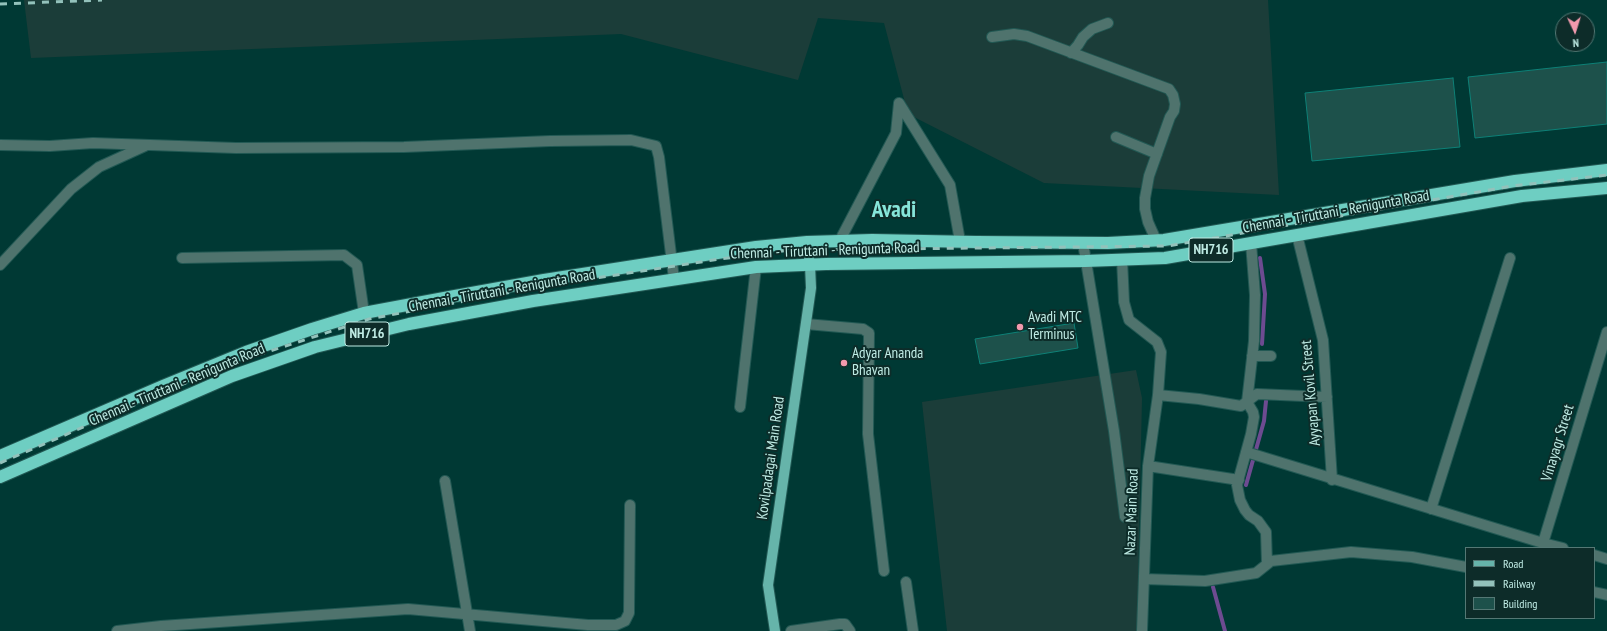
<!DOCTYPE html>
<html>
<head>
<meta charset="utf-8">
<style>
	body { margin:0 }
	#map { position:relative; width:1607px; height:631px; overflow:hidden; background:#003934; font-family:"PT Sans Narrow",sans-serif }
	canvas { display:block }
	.legend { position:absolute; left:1465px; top:547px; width:130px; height:72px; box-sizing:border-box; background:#0d2c29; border:1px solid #547874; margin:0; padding:5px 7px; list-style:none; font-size:12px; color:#bfebe4 }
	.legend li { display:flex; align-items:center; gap:8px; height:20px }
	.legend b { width:20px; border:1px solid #547874 }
	.north { position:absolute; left:1555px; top:12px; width:40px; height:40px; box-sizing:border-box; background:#0d2c29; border:1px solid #547874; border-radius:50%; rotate:176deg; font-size:11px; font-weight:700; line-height:16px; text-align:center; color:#bfebe4 }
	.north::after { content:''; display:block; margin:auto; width:14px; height:18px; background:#f29aae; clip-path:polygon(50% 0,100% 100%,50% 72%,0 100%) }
</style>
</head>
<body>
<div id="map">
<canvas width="1607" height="631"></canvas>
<ul class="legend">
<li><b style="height:5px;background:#66b4aa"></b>Road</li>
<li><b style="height:5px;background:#93c2bb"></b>Railway</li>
<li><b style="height:11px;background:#1d514b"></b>Building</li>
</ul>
<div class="north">N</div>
</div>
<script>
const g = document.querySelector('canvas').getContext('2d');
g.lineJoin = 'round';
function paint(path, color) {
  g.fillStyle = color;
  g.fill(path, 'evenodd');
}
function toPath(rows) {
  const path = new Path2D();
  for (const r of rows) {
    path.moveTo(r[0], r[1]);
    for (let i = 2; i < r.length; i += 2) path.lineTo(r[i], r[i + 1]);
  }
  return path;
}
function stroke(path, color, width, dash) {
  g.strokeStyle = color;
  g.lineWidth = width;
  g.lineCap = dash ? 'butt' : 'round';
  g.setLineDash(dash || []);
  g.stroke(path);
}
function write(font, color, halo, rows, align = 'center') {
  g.font = font + ' "PT Sans Narrow",sans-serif';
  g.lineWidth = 4;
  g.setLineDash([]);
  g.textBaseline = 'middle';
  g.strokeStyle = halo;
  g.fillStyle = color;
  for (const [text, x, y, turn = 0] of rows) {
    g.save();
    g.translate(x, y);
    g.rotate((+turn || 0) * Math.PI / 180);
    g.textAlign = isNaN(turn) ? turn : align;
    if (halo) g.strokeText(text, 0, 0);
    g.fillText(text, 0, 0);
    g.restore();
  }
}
const built = toPath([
	[24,0,1268,0,1279,195,1044,183,908,114,884,23,818,18,798,80,621,34,31,58],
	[1136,370,1142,398,1137,631,947,631,922,402]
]);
const stream = toPath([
	[1260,258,1265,294,1262,344],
	[1246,485,1264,421,1266,401],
	[1213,587,1225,631]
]);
const building = toPath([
	[1607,62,1607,124,1475,138,1468,77,1607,62],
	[1453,78,1460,147,1312,161,1305,93,1453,78],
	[1074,323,1078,348,980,364,975,339,1074,323]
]);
const minor = toPath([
	[992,37,1014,34,1027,36,1169,89,1173,95,1175,104,1174,111,1170,117,1149,176,1145,198,1145,209,1148,222,1156,240],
	[1071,53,1078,45,1083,37,1092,29,1108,23],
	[899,103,950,185,960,241],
	[1116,137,1157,154],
	[0,145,50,146,93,143,236,148,404,147,550,141,631,140,656,146,659,157,674,279],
	[1297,235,1323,340,1332,480],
	[840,240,896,133,899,103],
	[1083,243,1114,431,1125,517],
	[1251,243,1255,295,1254,341,1247,402,1253,412,1254,417,1251,434,1237,485,1240,500,1245,510,1249,515,1258,521,1266,532,1267,564],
	[182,258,344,255,357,265,364,313],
	[1122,259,1124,302,1129,320,1157,342,1161,352,1158,395],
	[0,265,71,189,99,167,145,146],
	[806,324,863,329,869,333,868,434,884,571],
	[1252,356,1271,356],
	[740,407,756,267],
	[1246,452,1543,543],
	[1148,466,1239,480],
	[445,481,470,631],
	[1431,509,1510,258],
	[1563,548,1543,543,1607,332],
	[1594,555,1607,559],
	[1144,579,1205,581,1256,573,1271,561,1351,552,1412,557,1466,567],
	[906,582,913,631],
	[1594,592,1607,595],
	[117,631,161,626,408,609,588,625,616,625,625,621,629,613,630,505],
	[791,631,840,624,845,624,850,631],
	[1142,631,1148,466,1158,395,1199,399,1241,406,1257,394,1327,397]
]);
const major = toPath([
	[775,631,768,585,811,288,810,265,807,242]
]);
const highway = toPath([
	[0,456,163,386,246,352,312,329,364,313,455,296,544,280,756,247,807,242,872,240,976,242,1108,243,1164,240,1515,181,1607,170],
	[0,477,232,376,315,347,409,324,533,301,756,267,826,264,1085,261,1165,258,1522,196,1607,188]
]);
const rail = toPath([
	[0,4,102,0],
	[0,463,227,365,369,319,544,286,720,259,790,250,1168,246,1512,186,1607,175]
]);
const markers = [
	[1020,327,4,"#f29aae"],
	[844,363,4,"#f29aae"]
];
const shields = [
	[1211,250,44],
	[367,334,44]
];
const shieldNames = [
	["NH716",1211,250],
	["NH716",367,334]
];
const streetNames = [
	["Chennai - Tiruttani - Renigunta Road",1336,212,-10],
	["Chennai - Tiruttani - Renigunta Road",825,251,-2],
	["Chennai - Tiruttani - Renigunta Road",502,291,-10],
	["Chennai - Tiruttani - Renigunta Road",177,385,-23],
	["Ayyapan Kovil Street",1311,393,-95],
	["Vinayagr Street",1558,443,-73],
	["Kovilpadagai Main Road",771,458,-82],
	["Nazar Main Road",1132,512,-88]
];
const poiNames = [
	["Avadi MTC",1028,318],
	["Terminus",1028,335],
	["Adyar Ananda",852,354],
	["Bhavan",852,371]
];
const townNames = [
	["Avadi",894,210]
];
paint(built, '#1b3d39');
stroke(stream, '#6d4b91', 4);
paint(building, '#1d514b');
stroke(building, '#0d8177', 1);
stroke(minor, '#225954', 12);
stroke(major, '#225954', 12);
stroke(highway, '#225954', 14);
stroke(minor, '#4f736d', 10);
stroke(major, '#66b4aa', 10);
stroke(highway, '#6ecec2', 12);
stroke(rail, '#93c2bb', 3, [7, 7]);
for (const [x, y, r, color] of markers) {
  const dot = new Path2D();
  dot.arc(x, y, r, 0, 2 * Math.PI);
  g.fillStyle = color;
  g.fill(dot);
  stroke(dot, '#0d2c29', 1.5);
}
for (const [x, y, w] of shields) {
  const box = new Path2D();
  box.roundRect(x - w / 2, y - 12, w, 24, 3);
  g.fillStyle = '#0d2c29';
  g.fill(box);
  stroke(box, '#bfebe4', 1);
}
write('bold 14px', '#bfebe4', null, shieldNames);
write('15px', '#bfebe4', '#0d2c29', streetNames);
write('15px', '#bfebe4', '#0d2c29', poiNames, 'left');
write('bold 23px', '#86e5d9', '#0d2c29', townNames);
</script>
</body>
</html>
